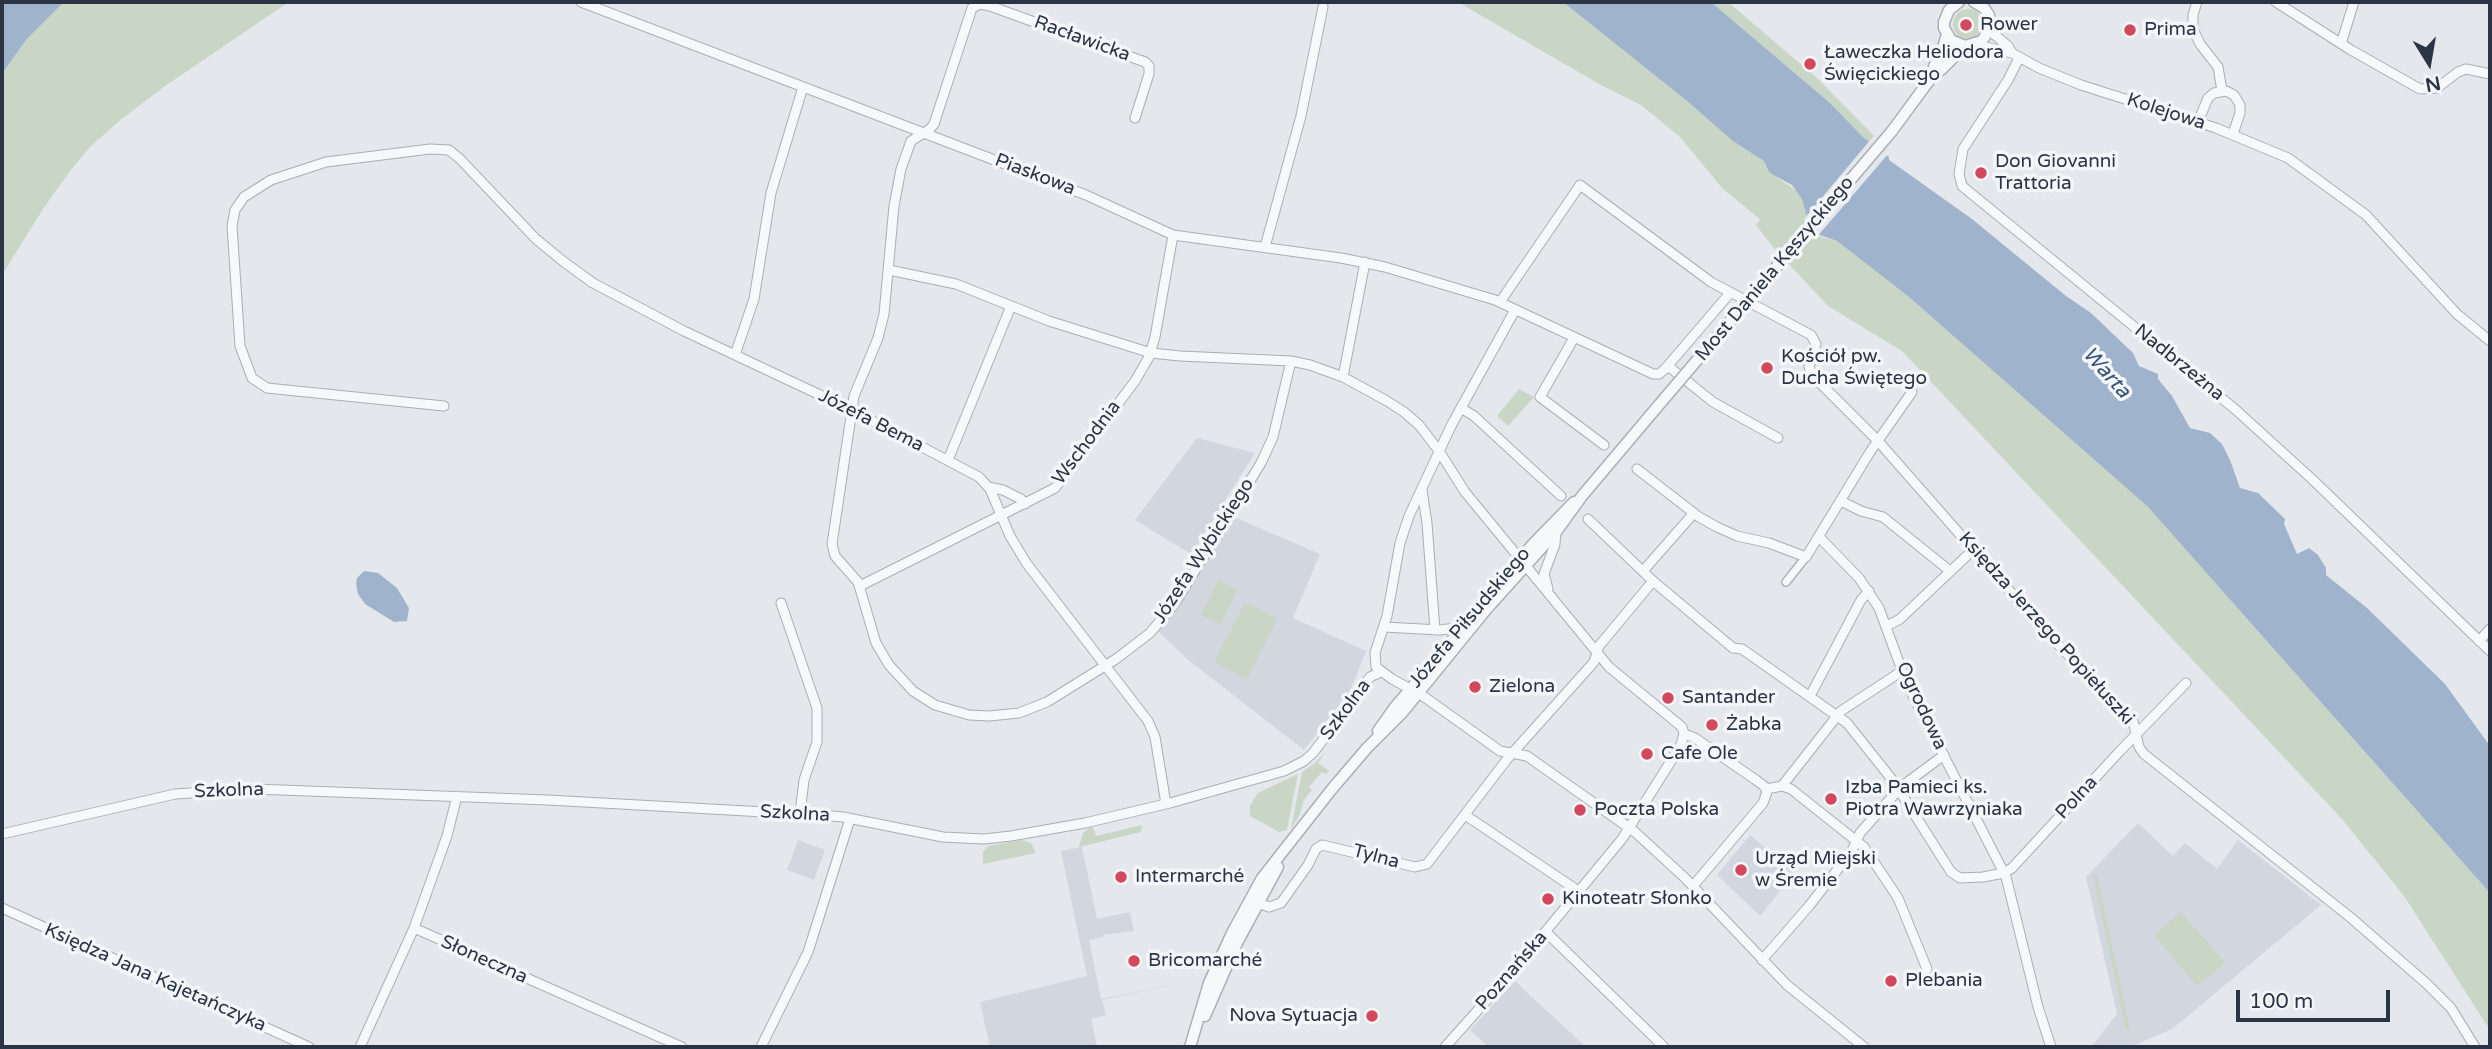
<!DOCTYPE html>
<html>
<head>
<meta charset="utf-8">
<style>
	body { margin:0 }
	#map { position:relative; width:2492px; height:1049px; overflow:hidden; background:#e4e7ec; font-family:"Varela Round",sans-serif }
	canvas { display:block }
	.frame { position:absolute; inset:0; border:4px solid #2b3445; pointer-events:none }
	.north { position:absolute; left:2394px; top:28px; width:70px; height:70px; -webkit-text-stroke:5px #f4f6f9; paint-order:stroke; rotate:169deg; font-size:19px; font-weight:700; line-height:28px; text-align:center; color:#2b3445 }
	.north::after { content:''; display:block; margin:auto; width:24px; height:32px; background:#2b3445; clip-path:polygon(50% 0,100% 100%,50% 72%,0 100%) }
	.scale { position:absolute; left:2236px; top:990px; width:154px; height:32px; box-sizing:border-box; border:4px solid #2b3445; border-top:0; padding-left:9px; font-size:21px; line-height:24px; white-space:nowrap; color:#2b3445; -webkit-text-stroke:5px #f4f6f9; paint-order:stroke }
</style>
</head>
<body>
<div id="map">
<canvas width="2492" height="1049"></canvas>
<div class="frame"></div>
<div class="north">N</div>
<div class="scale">100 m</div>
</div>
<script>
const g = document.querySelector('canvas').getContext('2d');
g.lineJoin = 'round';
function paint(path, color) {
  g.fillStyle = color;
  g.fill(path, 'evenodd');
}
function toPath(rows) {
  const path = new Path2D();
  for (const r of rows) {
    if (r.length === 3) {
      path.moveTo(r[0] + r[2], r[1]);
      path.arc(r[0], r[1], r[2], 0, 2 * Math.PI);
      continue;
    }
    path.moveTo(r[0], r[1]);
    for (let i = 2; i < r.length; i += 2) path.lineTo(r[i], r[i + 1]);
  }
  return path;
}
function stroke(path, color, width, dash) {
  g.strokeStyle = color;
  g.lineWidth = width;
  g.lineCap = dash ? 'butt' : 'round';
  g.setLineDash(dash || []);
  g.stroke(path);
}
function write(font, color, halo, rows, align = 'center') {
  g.font = font + ' "Varela Round",sans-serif';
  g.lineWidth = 7;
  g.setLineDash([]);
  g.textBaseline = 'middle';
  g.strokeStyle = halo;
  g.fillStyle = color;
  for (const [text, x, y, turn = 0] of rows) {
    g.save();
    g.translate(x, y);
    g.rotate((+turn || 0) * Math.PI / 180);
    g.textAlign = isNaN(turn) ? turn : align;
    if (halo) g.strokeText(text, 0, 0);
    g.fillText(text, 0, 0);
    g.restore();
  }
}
const built = toPath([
	[1197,438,1255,453,1191,554,1135,520],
	[1234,517,1320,554,1293,618,1366,651,1350,691,1304,750,1187,659,1158,631,1181,602],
	[2138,823,2173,856,2185,843,2217,869,2238,840,2321,905,2172,1029,2129,1047,2091,1047,2117,1014,2086,877],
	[1750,835,1795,873,1760,916,1717,875],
	[798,840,825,850,814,880,787,870],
	[1082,847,1097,919,1130,912,1134,931,1103,935,1103,937,1089,940,1101,999,1179,984,1102,1000,1106,1015,1091,1019,1097,1047,990,1047,980,1002,1087,976,1061,851],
	[1515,981,1533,998,1586,1047,1489,1047,1470,1030]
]);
const green = toPath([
	[64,2,289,2,165,86,119,121,90,147,70,171,43,209,2,275,2,74,26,40],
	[1458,2,1563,2,1687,101,1734,141,1764,161,1769,172,1797,191,1802,199,1809,225,1821,237,1837,241,1909,297,2148,507,2490,893,2490,1030,2404,896,2342,819,1902,351,1828,306,1773,247,1756,225,1760,219,1723,189,1680,137,1641,105,1599,84],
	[1711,2,1728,2,1818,79,1874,136,1869,142,1863,137,1830,103],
	[1968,24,15],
	[1519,389,1534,397,1508,426,1497,416],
	[1219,580,1238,590,1220,625,1201,615],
	[1245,602,1277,619,1247,679,1214,662],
	[1326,751,1318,763,1329,771,1326,774,1322,772,1309,787,1312,790,1304,800,1299,816,1291,829,1302,772,1314,764],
	[1298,774,1287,830,1279,832,1250,816,1250,806,1258,793],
	[1142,825,1141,832,1079,847,1083,833,1090,827,1093,828,1096,836],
	[1022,840,1031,843,1036,853,983,864,983,852,988,846],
	[2093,875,2097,875,2130,1029,2126,1030],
	[2181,912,2225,963,2197,986,2154,935]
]);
const water = toPath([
	[2,2,64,2,26,40,2,74],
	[1563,2,1711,2,1830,103,1863,137,1889,157,1889,160,1972,219,2066,296,2091,313,2133,353,2139,366,2158,374,2158,379,2172,396,2190,428,2210,433,2222,444,2230,460,2240,488,2258,493,2285,519,2284,524,2297,554,2309,548,2318,555,2326,568,2326,575,2367,608,2445,684,2490,746,2490,893,2148,507,1909,297,1837,241,1814,233,1809,225,1802,199,1792,185,1775,176,1769,172,1764,161,1733,141,1687,101],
	[364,571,378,573,397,588,409,608,407,621,394,622,365,604,358,594,356,584,357,578]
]);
const pier = toPath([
	[1871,139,1889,153,1816,238,1811,235,1804,219]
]);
const pedestrian = toPath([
	[1786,582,1806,557]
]);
const minor = toPath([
	[581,2,1086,195,1173,235,1341,258,1385,267,1495,300,1653,374,1659,374,1665,369,1730,293],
	[2197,2,2193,15,2193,29,2200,44,2218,67,2222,91],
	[2276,2,2351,50,2420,89,2437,88,2458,72,2466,69,2490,74],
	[1989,30,2008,46,2012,53,2039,68,2081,85,2216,128,2288,158,2366,215,2457,314,2490,341],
	[2341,44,2354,2],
	[1976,45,2012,53],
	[2019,58,2008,80,1963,149,1959,174,1962,186,2236,410,2313,480,2490,651],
	[1135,118,1149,74,1149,66,1145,62,990,6,980,4,972,8,934,124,930,129,911,141,901,169,894,206,884,314,878,338,854,396,832,544,835,556,858,582,876,643,889,665,913,691,935,705,969,715,989,716,1019,713,1047,702,1116,659,1150,633,1175,603,1261,463,1273,437,1291,361],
	[2198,122,2208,98,2214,93,2226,91,2234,95,2240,105,2240,113,2233,134],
	[1265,247,1301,116,1323,7],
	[889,270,956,284,1049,321,1151,353,1180,356,1291,361,1310,365,1343,377,1387,401,1404,412,1419,425,1439,451,1465,492,1609,667,1682,727,1684,734,1681,745,1622,839,1512,972,1445,1047],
	[1500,302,1580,185,1711,282,1811,335,1816,344,1809,367,1813,376,1878,441,2043,629,2133,721,2139,747,2144,754,2350,917,2427,984,2451,1008,2475,1047],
	[1515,310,1451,426,1409,516,1400,543,1387,616,1375,653,1376,667,1392,679,1423,696,1500,751,1527,756,1635,832,1685,878,1787,985,1864,1047],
	[1574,338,1540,397,1604,445],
	[735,355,754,299,771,193,803,87],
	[1668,366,1713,402,1778,438],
	[1343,377,1365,262],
	[444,406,267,388,252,378,240,346,232,226,235,210,244,197,271,180,326,162,430,149,449,150,460,159,536,239,564,262,593,283,684,331,852,410,979,477,990,489,1010,536,1027,564,1148,721,1155,737,1166,804],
	[1461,408,1474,416,1561,496],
	[948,460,1011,306],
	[1637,469,1699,517,1717,527,1737,536,1769,543,1806,557,1870,452,1912,392],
	[988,487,1003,490,1021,499,1025,504],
	[1422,490,1427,523,1435,630],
	[1841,501,1861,511,1883,517,1950,571],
	[1588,519,1653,581,1733,648,1742,649,1847,723,1894,782,1951,872,1960,878,1983,877,2004,873,2012,868,2120,751,2186,683],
	[1819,537,1859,578,1879,608,1907,684,2006,877,2038,1007,2051,1047],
	[1643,571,1694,513],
	[860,586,1055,488,1135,381,1149,357,1155,337,1173,235],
	[1548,589,1544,574,1555,544,1556,532],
	[781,603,817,708,817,742,804,780,800,814],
	[1887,626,1900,619,1974,549],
	[1384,627,1440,630,1463,627],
	[2479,641,2490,629],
	[1810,696,1861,600,1869,591],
	[1684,734,1695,738,1756,780,1764,786,1767,792,1763,803,1693,886],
	[1782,786,1841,711,1902,671],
	[1766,789,1782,786,1791,789,1864,847,1898,898,1927,969],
	[457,796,447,836,414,928,682,1047],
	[1465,815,1580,892],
	[2,834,175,794,255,789,548,800,819,815,843,817,943,837,984,839,1011,836,1085,823,1170,803,1284,771,1304,761,1313,753,1370,677,1381,672],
	[1258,903,1269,907,1281,903,1308,865,1316,849,1322,845,1415,867,1427,864,1508,758,1594,662,1599,646,1653,581],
	[2,908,309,1047],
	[1546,932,1664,1047],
	[1762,960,1809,906,1852,851,1860,833,1901,787,1944,755],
	[360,1047,414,928],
	[761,1047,808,952,850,819]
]);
const tertiary = toPath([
	[1959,2,1949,10,1944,22,1944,28,1951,40,1965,46,1982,41,1989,30,1989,15,1984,8,1974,2],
	[1934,74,1934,66,1942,51,1947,34],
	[1892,131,1934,74,1942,69,1965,46],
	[1505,578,1533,544,1574,502],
	[1378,731,1395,707,1477,611],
	[1205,1016,1237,943,1278,867],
	[1190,1047,1209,983,1232,933,1262,878,1332,789,1367,748,1402,713,1485,611,1556,532,1582,496,1658,406]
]);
const tertiaryBridge = toPath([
	[1658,406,1892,131]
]);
const markers = [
	[1966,25,7,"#d1495b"],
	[2130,30,7,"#d1495b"],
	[1810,64,7,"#d1495b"],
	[1981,173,7,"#d1495b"],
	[1767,368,7,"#d1495b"],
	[1475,687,7,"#d1495b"],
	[1668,698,7,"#d1495b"],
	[1712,725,7,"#d1495b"],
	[1647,754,7,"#d1495b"],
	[1831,799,7,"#d1495b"],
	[1580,810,7,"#d1495b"],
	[1741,870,7,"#d1495b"],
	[1121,877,7,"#d1495b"],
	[1548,899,7,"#d1495b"],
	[1134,961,7,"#d1495b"],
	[1891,981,7,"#d1495b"],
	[1372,1016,7,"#d1495b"]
];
const poiNames = [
	["Rower",1980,25],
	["Prima",2144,30],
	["Ławeczka Heliodora",1824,53],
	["Święcickiego",1824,75],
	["Don Giovanni",1995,162],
	["Trattoria",1995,184],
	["Kościół pw.",1781,357],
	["Ducha Świętego",1781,379],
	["Zielona",1489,687],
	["Santander",1682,698],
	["Żabka",1726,725],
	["Cafe Ole",1661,754],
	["Izba Pamieci ks.",1845,788],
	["Piotra Wawrzyniaka",1845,810],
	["Poczta Polska",1594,810],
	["Urząd Miejski",1755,859],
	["w Śremie",1755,881],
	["Intermarché",1135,877],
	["Kinoteatr Słonko",1562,899],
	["Bricomarché",1148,961],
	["Plebania",1905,981],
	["Nova Sytuacja",1358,1016,"right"]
];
const streetNames = [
	["Racławicka",1082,39,20],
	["Kolejowa",2166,112,18],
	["Piaskowa",1035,175,21],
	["Most Daniela Kęszyckiego",1775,269,-50],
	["Nadbrzeżna",2179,363,39],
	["Józefa Bema",871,421,27],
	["Wschodnia",1087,443,-53],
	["Józefa Wybickiego",1204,551,-57],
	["Józefa Piłsudskiego",1470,618,-50],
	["Księdza Jerzego Popiełuszki",2046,629,48],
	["Ogrodowa",1921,706,65],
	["Szkolna",1346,710,-53],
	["Szkolna",229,791,-2],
	["Polna",2077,798,-47],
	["Szkolna",795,814,3],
	["Tylna",1376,857,15],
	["Słoneczna",484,960,24],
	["Poznańska",1512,971,-49],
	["Księdza Jana Kajetańczyka",155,978,24]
];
const waterNames = [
	["Warta",2106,373,48]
];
paint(built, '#d2d6de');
paint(green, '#c9d6c5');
paint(water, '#9fb4cc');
paint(pier, '#e4e7ec');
stroke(pedestrian, '#a9aeb7', 10);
stroke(minor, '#a9aeb7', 11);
stroke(tertiary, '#a9aeb7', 13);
stroke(pedestrian, '#f7f8fa', 7);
stroke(minor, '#f7f8fa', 9);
stroke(tertiary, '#f7f8fa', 10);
stroke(tertiaryBridge, '#a9aeb7', 13, []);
stroke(tertiaryBridge, '#f7f8fa', 10);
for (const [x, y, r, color] of markers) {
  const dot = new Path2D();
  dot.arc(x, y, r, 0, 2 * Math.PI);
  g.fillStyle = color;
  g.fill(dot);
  stroke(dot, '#f4f6f9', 2.5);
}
write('19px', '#2b3445', '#f4f6f9', poiNames, 'left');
write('19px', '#2b3445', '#f4f6f9', streetNames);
write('italic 21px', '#34527a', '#f4f6f9', waterNames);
</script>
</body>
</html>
